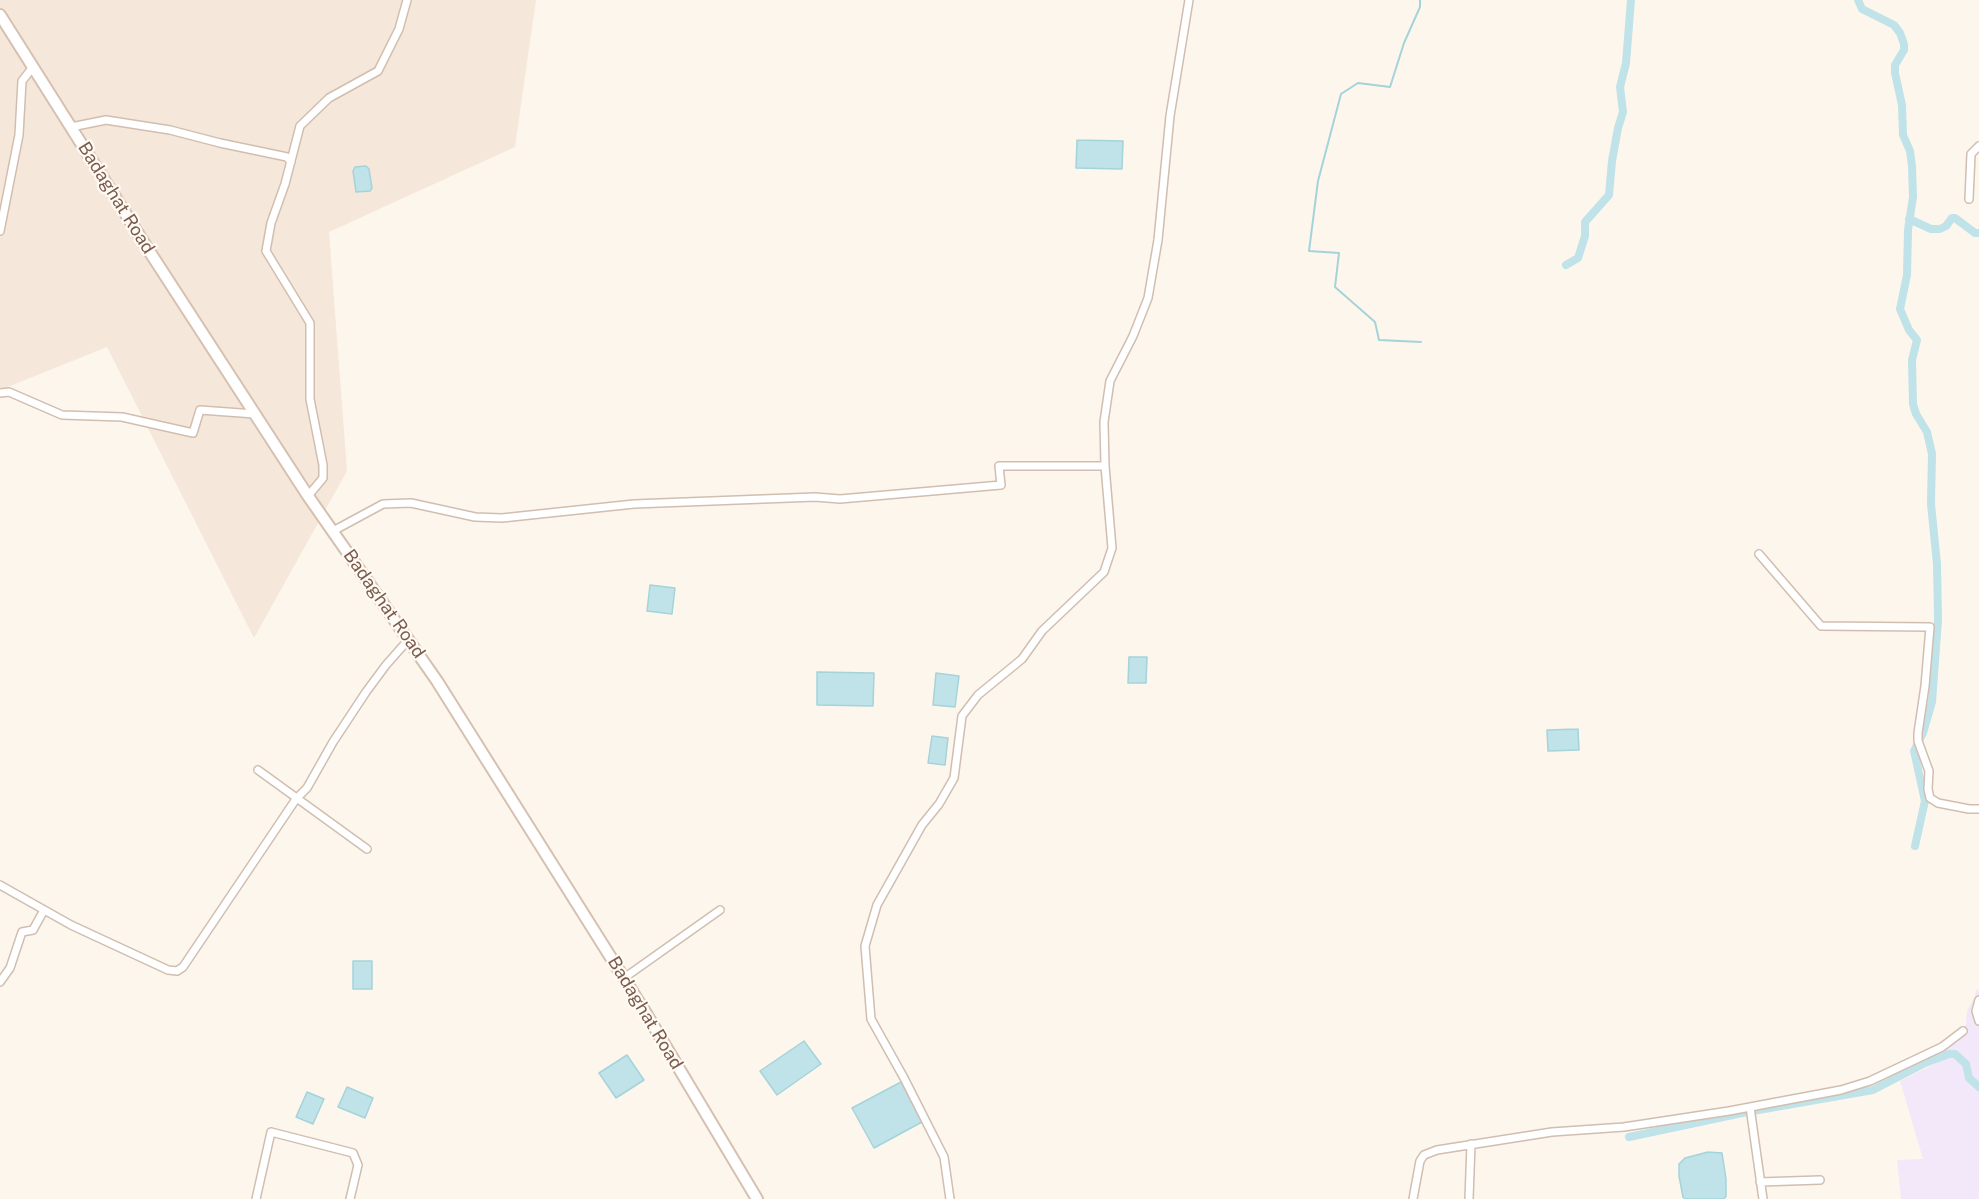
<!DOCTYPE html>
<html>
<head>
<meta charset="utf-8">
<style>
	body { margin:0 }
	canvas { display:block; background:#fdf6ec }
</style>
</head>
<body>
<canvas width="1979" height="1199"></canvas>
<script>
const g = document.querySelector('canvas').getContext('2d');
g.lineJoin = 'round';
function paint(path, color) {
  g.fillStyle = color;
  g.fill(path, 'evenodd');
}
function toPath(rows) {
  const path = new Path2D();
  for (const r of rows) {
    path.moveTo(r[0], r[1]);
    for (let i = 2; i < r.length; i += 2) path.lineTo(r[i], r[i + 1]);
  }
  return path;
}
function stroke(path, color, width, dash) {
  g.strokeStyle = color;
  g.lineWidth = width;
  g.lineCap = dash ? 'butt' : 'round';
  g.setLineDash(dash || []);
  g.stroke(path);
}
function write(font, color, halo, rows, align = 'center') {
  g.font = font + ' "Public Sans",sans-serif';
  g.lineWidth = 4.5;
  g.setLineDash([]);
  g.textBaseline = 'middle';
  g.strokeStyle = halo;
  g.fillStyle = color;
  for (const [text, x, y, turn = 0] of rows) {
    g.save();
    g.translate(x, y);
    g.rotate((+turn || 0) * Math.PI / 180);
    g.textAlign = isNaN(turn) ? turn : align;
    if (halo) g.strokeText(text, 0, 0);
    g.fillText(text, 0, 0);
    g.restore();
  }
}
const residential = toPath([
	[0,0,536,0,515,147,329,232,347,471,254,638,107,347,0,390]
]);
const education = toPath([
	[1979,989,1979,1199,1901,1199,1897,1160,1923,1159,1900,1081,1944,1059,1942,1052,1965,1034,1967,1011,1975,996,1976,990]
]);
const water = toPath([
	[1077,140,1123,141,1122,169,1076,168,1077,140],
	[366,166,369,169,372,188,370,191,356,192,353,171,355,167,366,166],
	[650,585,675,588,672,614,647,611,650,585],
	[1129,657,1147,657,1146,683,1128,683,1129,657],
	[817,672,874,673,873,706,817,705,817,672],
	[936,673,959,676,955,707,933,705,936,673],
	[1578,729,1579,750,1548,751,1547,730,1578,729],
	[932,736,948,738,945,765,928,763,932,736],
	[353,961,372,961,372,989,353,989,353,961],
	[804,1041,821,1064,777,1095,760,1071,804,1041],
	[627,1055,644,1080,616,1098,599,1073,627,1055],
	[901,1082,922,1122,874,1148,852,1108,901,1082],
	[347,1087,373,1098,365,1118,338,1107,347,1087],
	[307,1092,324,1099,313,1124,296,1117,307,1092],
	[1708,1152,1722,1153,1726,1179,1726,1196,1724,1199,1685,1199,1683,1197,1679,1176,1679,1164,1685,1158,1708,1152]
]);
const stream = toPath([
	[1420,0,1420,7,1404,43,1390,87,1358,83,1341,94,1318,181,1309,251,1339,253,1335,287,1375,322,1379,340,1421,342]
]);
const canal = toPath([
	[1858,0,1862,9,1894,25,1900,33,1904,44,1904,50,1895,65,1895,73,1902,105,1903,135,1910,151,1912,166,1913,197,1908,230,1907,275,1900,309,1909,330,1917,340,1912,360,1913,404,1916,414,1927,432,1932,454,1931,504,1937,564,1938,620,1932,702,1923,733,1914,751,1925,801,1915,846],
	[1909,219,1931,229,1940,229,1946,226,1952,218,1955,218,1975,233,1979,233],
	[1566,265,1578,258,1585,236,1585,222,1609,195,1612,161,1618,128,1623,112,1620,87,1626,63,1631,0],
	[1629,1137,1747,1112,1873,1090,1925,1063,1949,1054,1955,1054,1966,1064,1969,1078,1979,1087]
]);
const minor = toPath([
	[71,127,106,120,170,130,220,143,287,157,291,162],
	[1969,199,1971,154,1979,146],
	[0,231,19,135,22,81,33,67],
	[0,393,9,392,62,415,122,417,193,433,200,410,255,414],
	[308,496,323,478,323,465,310,399,310,323,266,251,271,223,285,184,300,126,329,98,378,71,399,29,407,0],
	[333,531,383,504,411,503,475,517,502,518,634,504,815,497,840,499,1001,485,999,466,1105,466],
	[1759,554,1821,626,1930,627,1925,686,1918,733,1918,741,1929,771,1928,789,1930,798,1938,803,1969,809,1979,809],
	[258,770,367,849],
	[0,885,71,925,168,970,177,971,183,967,296,799,307,788,333,742,366,692,386,665,409,639],
	[624,978,720,910],
	[0,982,10,968,22,932,33,930,44,910],
	[1979,1000,1976,1011,1979,1021],
	[1750,1107,1763,1199],
	[1760,1182,1820,1180],
	[256,1199,271,1132,353,1153,358,1165,350,1199],
	[950,1199,944,1157,904,1078,871,1019,865,946,877,905,922,825,939,804,954,778,962,716,978,695,1022,659,1042,631,1104,572,1112,548,1105,466,1104,422,1110,381,1133,336,1148,298,1158,240,1170,116,1189,0],
	[1413,1199,1420,1161,1424,1155,1437,1150,1552,1132,1624,1127,1729,1111,1841,1090,1870,1081,1942,1047,1963,1031],
	[1469,1199,1471,1144]
]);
const secondary = toPath([
	[0,15,144,243,308,496,437,681,647,1015,757,1199]
]);
const streetNames = [
	["Badaghat Road",116,198,58],
	["Badaghat Road",384,604,55],
	["Badaghat Road",645,1013,59]
];
paint(residential, '#f5e8da');
paint(education, '#f3e8fa');
paint(water, '#bfe3e8');
stroke(water, '#a5d3da', 1.5);
stroke(stream, '#a5d3da', 2);
stroke(canal, '#bfe3e8', 8);
stroke(minor, '#d1beb0', 10);
stroke(secondary, '#d6c0b0', 14);
stroke(minor, '#fff', 7);
stroke(secondary, '#fff', 10);
write('18px', '#7a5c4d', '#fffaf3', streetNames);
</script>
</body>
</html>
